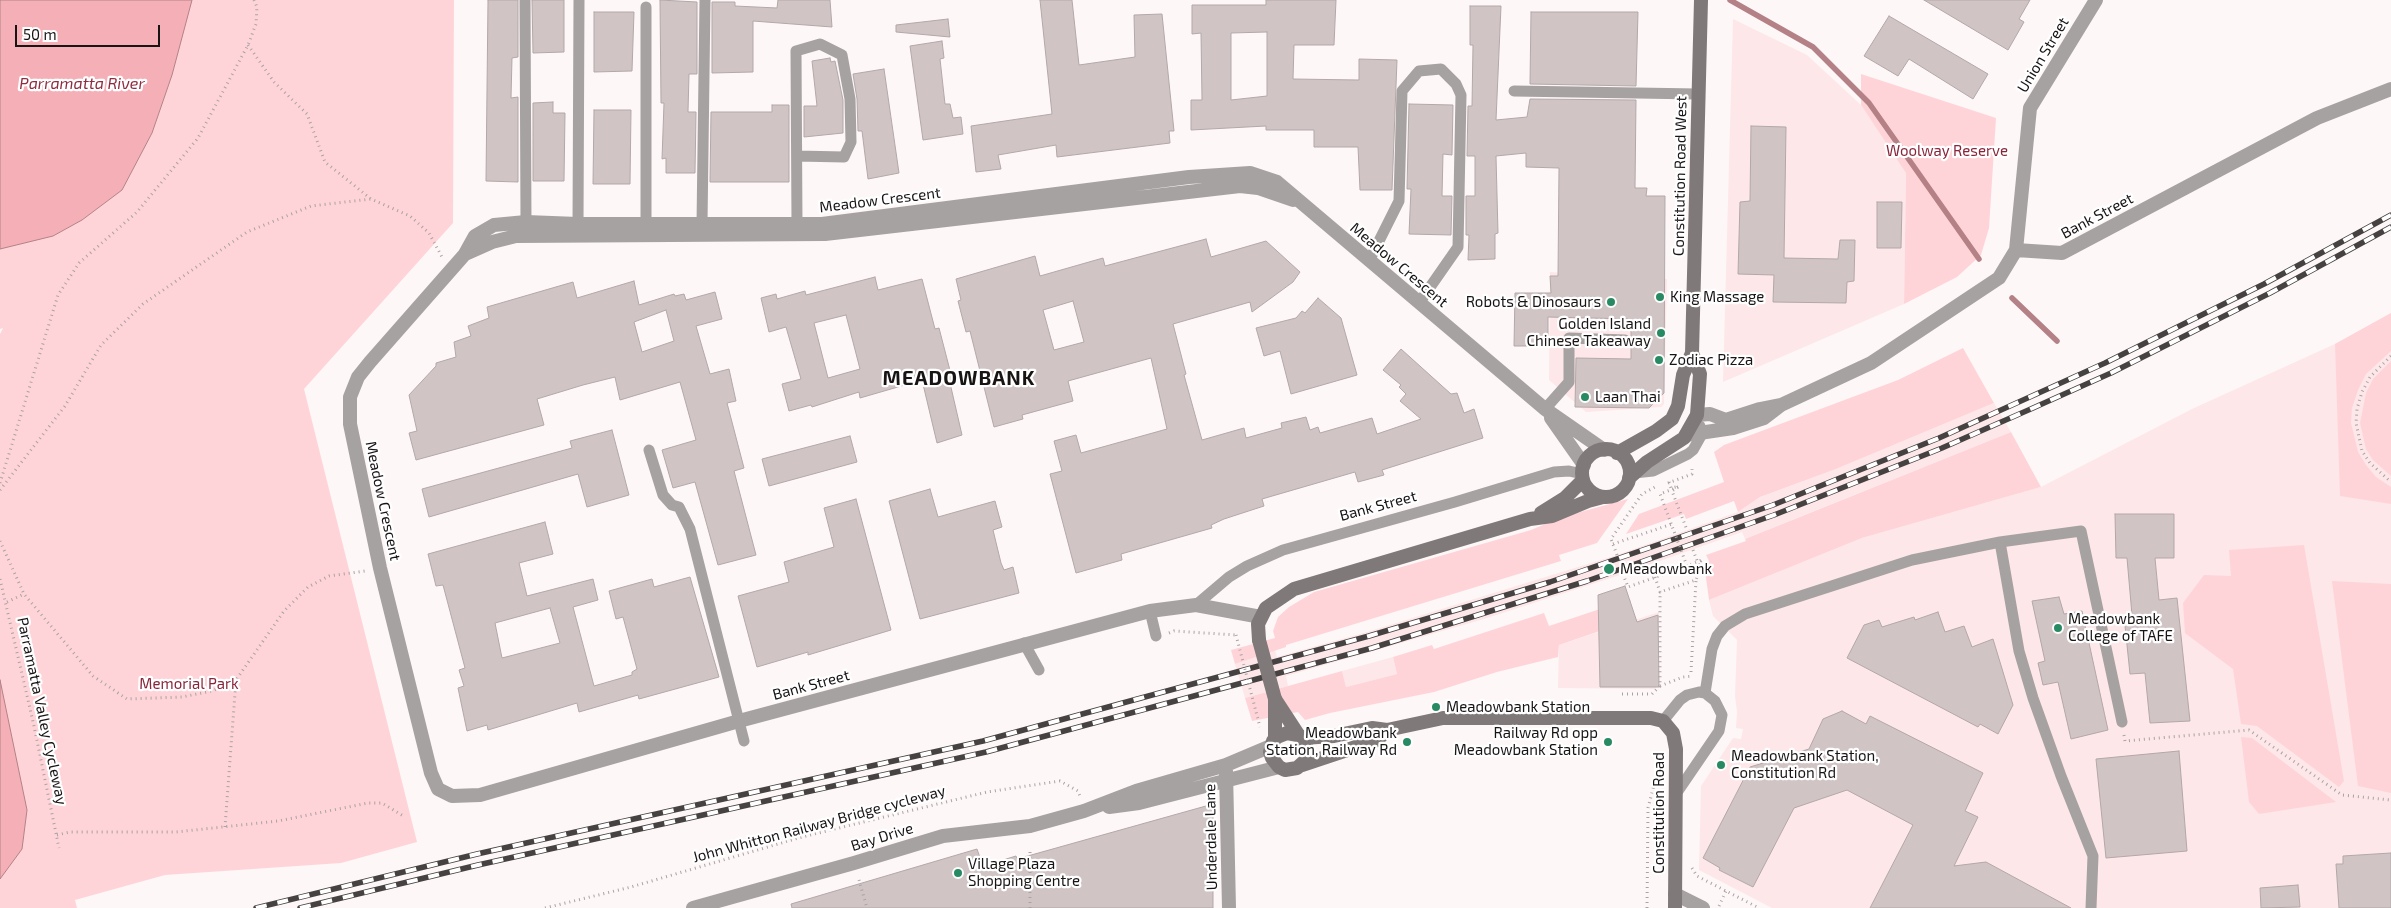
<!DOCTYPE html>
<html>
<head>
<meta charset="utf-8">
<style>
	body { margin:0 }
	#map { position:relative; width:2391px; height:908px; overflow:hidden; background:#fef7f7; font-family:"Exo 2",sans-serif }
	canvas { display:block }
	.scale { position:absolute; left:15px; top:25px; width:145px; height:22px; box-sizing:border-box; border:2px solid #181414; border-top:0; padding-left:6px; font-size:15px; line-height:18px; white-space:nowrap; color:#181414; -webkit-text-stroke:4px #fff; paint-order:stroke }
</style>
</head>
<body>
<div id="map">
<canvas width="2391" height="908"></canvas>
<div class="scale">50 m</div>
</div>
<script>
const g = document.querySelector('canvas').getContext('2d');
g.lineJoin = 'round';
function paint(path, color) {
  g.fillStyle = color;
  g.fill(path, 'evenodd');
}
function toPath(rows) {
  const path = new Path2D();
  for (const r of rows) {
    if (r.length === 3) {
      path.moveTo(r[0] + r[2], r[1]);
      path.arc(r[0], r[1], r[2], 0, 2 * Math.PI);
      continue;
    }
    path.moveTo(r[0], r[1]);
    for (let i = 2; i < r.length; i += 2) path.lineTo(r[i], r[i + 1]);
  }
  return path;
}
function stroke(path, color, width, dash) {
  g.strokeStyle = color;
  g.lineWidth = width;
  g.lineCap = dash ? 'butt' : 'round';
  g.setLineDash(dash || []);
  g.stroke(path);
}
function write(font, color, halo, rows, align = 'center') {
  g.font = font + ' "Exo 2",sans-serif';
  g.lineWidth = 4.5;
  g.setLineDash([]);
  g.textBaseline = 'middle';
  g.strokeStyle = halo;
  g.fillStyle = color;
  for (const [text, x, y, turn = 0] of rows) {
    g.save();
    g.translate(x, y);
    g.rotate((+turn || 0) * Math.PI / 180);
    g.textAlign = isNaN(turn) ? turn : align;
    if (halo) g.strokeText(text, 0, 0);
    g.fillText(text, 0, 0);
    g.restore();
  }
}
const built = toPath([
	[1733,19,1807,55,1861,105,1906,172,1904,304,1723,382],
	[1550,272,1667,279,1664,404,1661,407,1586,412,1549,380],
	[2391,313,2391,908,1772,908,1699,870,1701,786,1733,738,1741,739,1743,729,1736,728,1737,712,1735,696,1737,640,1713,616,1709,600,1862,538,2041,487,2192,409,2335,344],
	[1994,403,2011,432,1799,517,1745,539,1742,532,1623,574,1484,619,1286,676,1288,686,1245,698,1235,664,1275,650,1277,657,1367,632,1617,555,1738,512,1760,497,1836,469],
	[1659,612,1659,684,1655,689,1558,688,1559,645],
	[1393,657,1397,674,1346,687,1342,671]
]);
const green = toPath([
	[192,0,454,0,453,223,304,389,417,842,341,863,165,875,75,900,77,908,0,908,0,879,22,849,27,810,0,680,0,334,3,328,0,329,0,249,53,236,82,220,122,190,152,133,172,75],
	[1861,74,1996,118,1989,228,1981,255,1957,277,1904,304,1906,173,1861,105],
	[2391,313,2391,351,2366,374,2358,390,2352,408,2351,423,2358,452,2366,465,2376,477,2391,487,2391,504,2340,496,2335,344],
	[1963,348,1994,403,1836,469,1760,497,1738,512,1734,501,1686,519,1684,514,1626,534,1639,514,1724,482,1714,452,1724,445,1898,380],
	[2391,361,2391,476,2373,460,2366,449,2360,423,2366,393,2373,379],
	[2011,432,2041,487,1862,538,1709,600,1704,563,1709,561,1706,555,1746,541,1745,539],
	[1628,499,1597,543,1559,555,1561,561,1286,645,1286,647,1235,664,1231,650,1275,638,1273,631,1278,617,1289,607,1314,592,1531,530,1562,517],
	[2304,545,2344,781,2339,787,2257,726,2241,724,2233,669,2185,633,2183,603,2204,575,2231,576,2229,550],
	[2332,581,2391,584,2391,793,2358,786],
	[1630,599,1631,602,1627,604,1632,620,1559,645,1558,657,1497,672,1434,692,1330,713,1305,720,1298,712,1252,721,1245,698,1342,671,1346,687,1397,674,1393,657,1432,645,1434,649,1544,613,1549,626],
	[2241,737,2252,738,2336,802,2259,814,2249,802]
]);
const water = toPath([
	[0,0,192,0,172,75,152,133,122,190,82,220,53,236,0,249,0,0],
	[0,680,27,810,22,849,0,879,0,680]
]);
const stream = toPath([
	[1730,0,1813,47,1869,103,1979,259],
	[2012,298,2057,341]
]);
const building = toPath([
	[488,0,518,0,518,57,512,58,511,98,518,97,518,182,486,181,488,0],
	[532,0,564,0,564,52,533,53,532,0],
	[660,0,697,2,697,74,689,74,688,112,696,112,695,173,666,173,666,158,662,159,664,103,661,103,660,0],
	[778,0,830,0,832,27,753,21,753,72,712,73,712,2,735,2,735,6,777,8,778,0],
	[1040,0,1072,0,1079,65,1135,57,1134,15,1162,14,1174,131,1169,131,1170,143,1057,157,1056,145,998,155,1001,169,976,172,971,126,1052,114,1040,0],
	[1266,0,1336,0,1334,45,1294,45,1293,79,1359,80,1359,59,1397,60,1392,190,1360,190,1358,147,1314,147,1314,130,1266,130,1266,126,1191,130,1191,100,1202,100,1201,33,1192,34,1192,5,1266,5,1266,0],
	[1267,32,1267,96,1231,100,1231,33,1267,32],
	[1924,0,2030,0,2019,19,2024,22,2008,50,1924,0],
	[1470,6,1501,6,1496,120,1527,117,1530,99,1636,100,1635,188,1647,188,1646,196,1665,196,1664,393,1649,408,1575,407,1576,358,1631,359,1631,319,1548,317,1548,346,1514,346,1515,293,1551,293,1550,276,1558,276,1559,168,1526,167,1526,153,1496,156,1498,233,1495,234,1495,259,1468,260,1469,235,1466,235,1466,196,1475,196,1475,156,1467,156,1468,106,1472,106,1473,45,1470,45,1470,6],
	[594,12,634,12,632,71,594,72,594,12],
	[1531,12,1638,12,1636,86,1530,84,1531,12],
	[1889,16,1988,74,1973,99,1909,59,1898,76,1864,56,1889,16],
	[948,19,950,37,896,32,896,25,948,19],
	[942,41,944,58,940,59,945,104,950,104,953,118,961,117,963,134,923,140,910,46,942,41],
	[830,58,831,62,835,61,843,100,843,133,804,137,804,106,817,106,812,61,830,58],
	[884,69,899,173,868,179,862,131,858,131,857,99,853,74,884,69],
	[553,102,553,113,565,113,564,181,533,181,533,103,553,102],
	[1409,104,1453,105,1452,155,1443,154,1442,196,1452,196,1451,235,1409,234,1411,189,1407,189,1409,104],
	[772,105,789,105,789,182,710,182,711,112,772,112,772,105],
	[594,110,631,110,630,184,593,184,594,110],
	[1751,126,1786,127,1784,258,1838,259,1840,240,1855,240,1854,281,1847,282,1846,303,1773,302,1774,275,1738,274,1740,202,1750,201,1751,126],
	[1877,202,1902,202,1901,248,1877,248,1877,202],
	[1206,239,1211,257,1266,241,1300,272,1293,282,1252,312,1250,302,1173,324,1186,374,1184,375,1202,440,1244,428,1246,438,1282,428,1281,423,1306,417,1310,430,1318,427,1320,433,1372,418,1377,434,1421,419,1400,401,1406,394,1399,387,1401,385,1383,370,1401,349,1451,394,1457,393,1464,413,1474,409,1483,438,1382,470,1384,475,1358,482,1355,472,1262,499,1264,506,1224,519,1211,525,1212,528,1121,554,1122,560,1076,573,1050,474,1062,471,1054,441,1076,435,1081,453,1167,429,1151,358,1068,381,1073,401,1022,415,1023,419,994,427,970,331,966,332,958,301,961,300,956,279,1035,256,1040,276,1103,258,1105,266,1206,239],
	[1073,301,1084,342,1054,350,1043,310,1073,301],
	[875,277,878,290,922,279,935,329,939,328,953,382,950,383,962,435,937,443,922,380,860,398,859,392,812,407,811,405,789,411,782,384,801,379,786,327,769,332,761,298,776,294,777,299,805,291,806,295,875,277],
	[846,315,860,369,828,378,814,323,846,315],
	[634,281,639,305,674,294,675,296,684,294,686,300,715,292,722,319,696,326,710,374,729,369,736,401,727,403,744,468,734,471,756,555,718,565,695,482,673,488,662,450,696,440,680,382,620,400,615,377,583,385,537,399,544,425,416,460,409,433,417,431,409,395,436,366,436,363,456,357,454,342,471,336,468,326,489,318,487,307,573,282,577,298,634,281],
	[666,310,674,341,642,352,634,322,666,310],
	[1318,298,1341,318,1357,375,1291,394,1280,351,1264,356,1256,328,1296,318,1302,311,1305,313,1318,298],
	[612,430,629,495,587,507,578,474,429,517,422,489,572,448,570,441,612,430],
	[850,436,857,462,769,486,762,459,850,436],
	[930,489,938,517,995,501,1002,527,993,530,1001,563,1004,570,1013,567,1019,593,920,619,889,501,930,489],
	[856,499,891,630,808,655,808,652,757,667,738,596,789,582,784,562,834,547,824,508,856,499],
	[2115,514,2174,514,2174,558,2155,558,2159,600,2177,598,2190,721,2150,723,2145,673,2130,674,2124,616,2132,615,2127,558,2116,558,2115,514],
	[545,522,553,554,519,563,527,596,593,579,598,600,573,607,594,686,632,675,632,672,637,669,623,617,616,619,609,591,652,579,654,587,690,577,719,677,639,699,638,695,579,712,577,703,488,730,487,725,467,731,458,688,464,686,459,670,465,668,443,585,436,586,428,554,545,522],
	[550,608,560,643,502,658,495,623,550,608],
	[1625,586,1637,622,1658,615,1659,687,1600,687,1598,595,1625,586],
	[2059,597,2064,614,2082,611,2108,730,2071,739,2058,682,2043,685,2038,663,2045,661,2032,601,2059,597],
	[1938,612,1945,632,1964,626,1972,647,1993,639,2013,705,1998,734,1980,724,1978,727,1847,658,1864,625,1879,620,1882,627,1914,617,1915,620,1938,612],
	[1842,711,1866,724,1870,716,1983,773,1965,811,1978,817,1954,866,1986,862,2071,908,1870,908,1913,825,1847,790,1794,808,1753,887,1719,870,1720,868,1703,858,1750,767,1809,749,1823,719,1842,711],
	[2179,751,2187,851,2106,858,2096,759,2179,751],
	[1213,804,1213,908,792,908,791,904,977,849,983,866,1016,856,1017,859,1213,804],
	[2391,853,2391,908,2339,908,2336,864,2343,864,2343,856,2391,853],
	[2298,885,2300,907,2261,908,2260,888,2298,885]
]);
const path = toPath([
	[248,45,274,82,307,114,325,162,371,199,410,216,429,233,442,257],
	[2391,356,2370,377,2362,392,2357,409,2356,423,2362,451,2370,463,2391,482],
	[1669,482,1671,488,1676,487],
	[0,483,58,295,79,263,137,212,198,138,248,45,256,24,257,7,254,0],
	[1668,483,1692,474,1692,469],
	[1678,487,1672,491,1687,530],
	[0,490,65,406,101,345,143,304,247,232,311,206,371,199],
	[0,541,24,594,93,676,127,699,182,697,212,691,236,680,284,611,308,587,329,576,365,571],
	[1613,544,1672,524],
	[1693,550,1698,563],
	[1617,555,1611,539,1642,494,1655,487],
	[1623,574,1628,587,1687,566],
	[1655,577,1660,592,1696,580,1700,569,1698,563,1704,559],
	[0,579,34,726,59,848],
	[7,602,24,594],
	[1169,633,1174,631,1236,635],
	[1691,672,1696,580],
	[1660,686,1683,677,1693,676],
	[1622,694,1652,694,1660,686,1660,592],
	[2124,735,2125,741,2249,730,2342,795,2391,800],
	[225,827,236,680],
	[57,835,70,832,176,832,278,821,368,803,382,803,405,817],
	[1692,868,1697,876,1759,908],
	[859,880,867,908],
	[1719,906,1726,891],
	[545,908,631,887,802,837,987,792,1060,781,1078,791,1080,796],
	[1030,908,1030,849],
	[1647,908,1648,808,1656,777]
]);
const service = toPath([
	[525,0,526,222],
	[1514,91,1698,94],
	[797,156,844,157,851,142,850,99,842,55,820,44,796,51,797,224],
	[578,224,579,0],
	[646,224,646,7],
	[702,224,705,0],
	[1369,261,1399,201,1402,91,1419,71,1441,69,1456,84,1461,95,1458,247,1419,303],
	[1545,409,1569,382,1569,338,1625,340],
	[649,450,663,495,672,505,679,507,690,529,744,741],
	[1634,473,1653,471,1688,454,1693,450,1702,434,1700,426],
	[2000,542,2019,651,2033,698,2061,776,2093,856,2091,908],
	[1196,605,1229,577,1247,566,1283,550,1455,502,1554,472,1569,471,1582,474],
	[1150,611,1156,636],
	[1024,643,1039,670],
	[1705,693,1712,649,1717,636,1725,626,1745,614,1912,560,2000,542,2081,531,2122,722],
	[1663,721,1680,700,1687,695,1699,692,1705,693,1715,701,1722,715,1719,731,1676,794]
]);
const minor = toPath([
	[2016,250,2062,253,2317,118,2391,89],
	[465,254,492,242,516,236,825,234,1240,186,1258,188,1293,200],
	[1697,415,1710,414,1726,420,1760,409,1780,405],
	[1551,418,1584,465],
	[1686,435,1733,428,1764,418,1781,405,1871,363,1999,278,2016,250,2030,108,2096,0],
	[1261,617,1196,605,1150,611,739,721,480,795,452,796,438,789,431,773,380,568,350,424,350,397,358,377,370,362,465,254,475,236,494,225,526,222,578,224,822,224,1189,177,1250,173,1277,182,1545,409,1604,450],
	[1226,771,1229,908],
	[1109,807,1139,803,1279,767],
	[1675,894,1703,908],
	[693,908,854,863,943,836,1030,826,1084,811,1136,791,1226,765,1271,746]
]);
const secondary = toPath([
	[1606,473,24],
	[1617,453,1656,431,1672,419,1678,406,1683,375,1692,353,1701,0],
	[1629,478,1647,462,1684,438,1697,415,1700,374,1692,353],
	[1541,513,1565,498,1583,480],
	[1259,640,1258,624,1266,608,1294,589,1530,519,1552,516,1588,501,1603,497],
	[1275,699,1307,748,1306,760,1297,768,1285,770,1279,767,1272,758,1270,752,1273,741,1277,737,1287,733,1298,735],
	[1302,738,1334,736,1372,728,1387,730,1443,718,1651,718,1663,721,1673,733,1676,749,1675,908],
	[1275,739,1275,699],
	[1302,765,1377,740,1387,730]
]);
const rail = toPath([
	[256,908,477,854,983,741,1369,636,1550,582,1773,505,1939,438,2105,363,2264,284,2391,215],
	[300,908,478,865,986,752,1372,648,1587,581,1774,515,1942,448,2033,408,2111,373,2270,293,2391,227]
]);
const pathBridge = toPath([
	[1678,487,1660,494,1687,566,1704,559],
	[1236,635,1260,727]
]);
const secondaryBridge = toPath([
	[1259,640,1275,699]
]);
const markers = [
	[1660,297,5,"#288a63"],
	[1611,302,5,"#288a63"],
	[1661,333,5,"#288a63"],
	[1659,360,5,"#288a63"],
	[1585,397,5,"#288a63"],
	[1609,569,6,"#288a63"],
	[2058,628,5,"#288a63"],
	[1436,707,5,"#288a63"],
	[1407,742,5,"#288a63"],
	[1608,742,5,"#288a63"],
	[1721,765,5,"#288a63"],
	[958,873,5,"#288a63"]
];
const streetNames = [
	["Union Street",2043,55,-59],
	["Constitution Road West",1680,176,-89],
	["Meadow Crescent",880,200,-7],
	["Bank Street",2097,216,-28],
	["Meadow Crescent",1399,265,40],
	["Meadow Crescent",383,501,78],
	["Bank Street",1378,506,-15],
	["Bank Street",811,685,-15],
	["Parramatta Valley Cycleway",42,711,78],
	["Constitution Road",1659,813,-90],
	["John Whitton Railway Bridge cycleway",819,824,-15],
	["Bay Drive",882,837,-17],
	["Underdale Lane",1211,837,-91]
];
const parkNames = [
	["Woolway Reserve",1947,151],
	["Memorial Park",189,684]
];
const poiNames = [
	["King Massage",1670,297],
	["Robots & Dinosaurs",1601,302,"right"],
	["Golden Island",1651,324,"right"],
	["Chinese Takeaway",1651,341,"right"],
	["Zodiac Pizza",1669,360],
	["Laan Thai",1595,397],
	["Meadowbank",1620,569],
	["Meadowbank",2068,619],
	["College of TAFE",2068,636],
	["Meadowbank Station",1446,707],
	["Meadowbank",1397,733,"right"],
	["Station, Railway Rd",1397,750,"right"],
	["Railway Rd opp",1598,733,"right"],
	["Meadowbank Station",1598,750,"right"],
	["Meadowbank Station,",1731,756],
	["Constitution Rd",1731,773],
	["Village Plaza",968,864],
	["Shopping Centre",968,881]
];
const waterNames = [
	["Parramatta River",82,84]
];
const districtNames = [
	["MEADOWBANK",959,378]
];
paint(built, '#fde7e9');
paint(green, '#ffd4d8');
paint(water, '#f5b0b7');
stroke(water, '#b38186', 1);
stroke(stream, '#b38186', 5.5);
paint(building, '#d0c4c5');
stroke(building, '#b3a8a9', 1);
stroke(path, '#a9a3a3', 3, [1, 4]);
stroke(service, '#a7a2a2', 11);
stroke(minor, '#a7a2a2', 14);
stroke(secondary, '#807979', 14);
stroke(rail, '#474242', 5.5);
stroke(rail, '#fff', 4, [11]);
stroke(pathBridge, '#a9a3a3', 3, [1, 4]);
stroke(secondaryBridge, '#807979', 14);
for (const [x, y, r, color] of markers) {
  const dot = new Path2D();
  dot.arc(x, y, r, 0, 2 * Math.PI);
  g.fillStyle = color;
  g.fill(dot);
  stroke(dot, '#fff', 2);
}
write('15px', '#181414', '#fff', streetNames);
write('15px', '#87263a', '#fff', parkNames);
write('15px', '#181414', '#fff', poiNames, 'left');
write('italic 16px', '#8e2d40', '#fff', waterNames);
g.letterSpacing = '1px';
write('bold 20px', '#181414', '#fff', districtNames);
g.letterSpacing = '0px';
</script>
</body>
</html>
